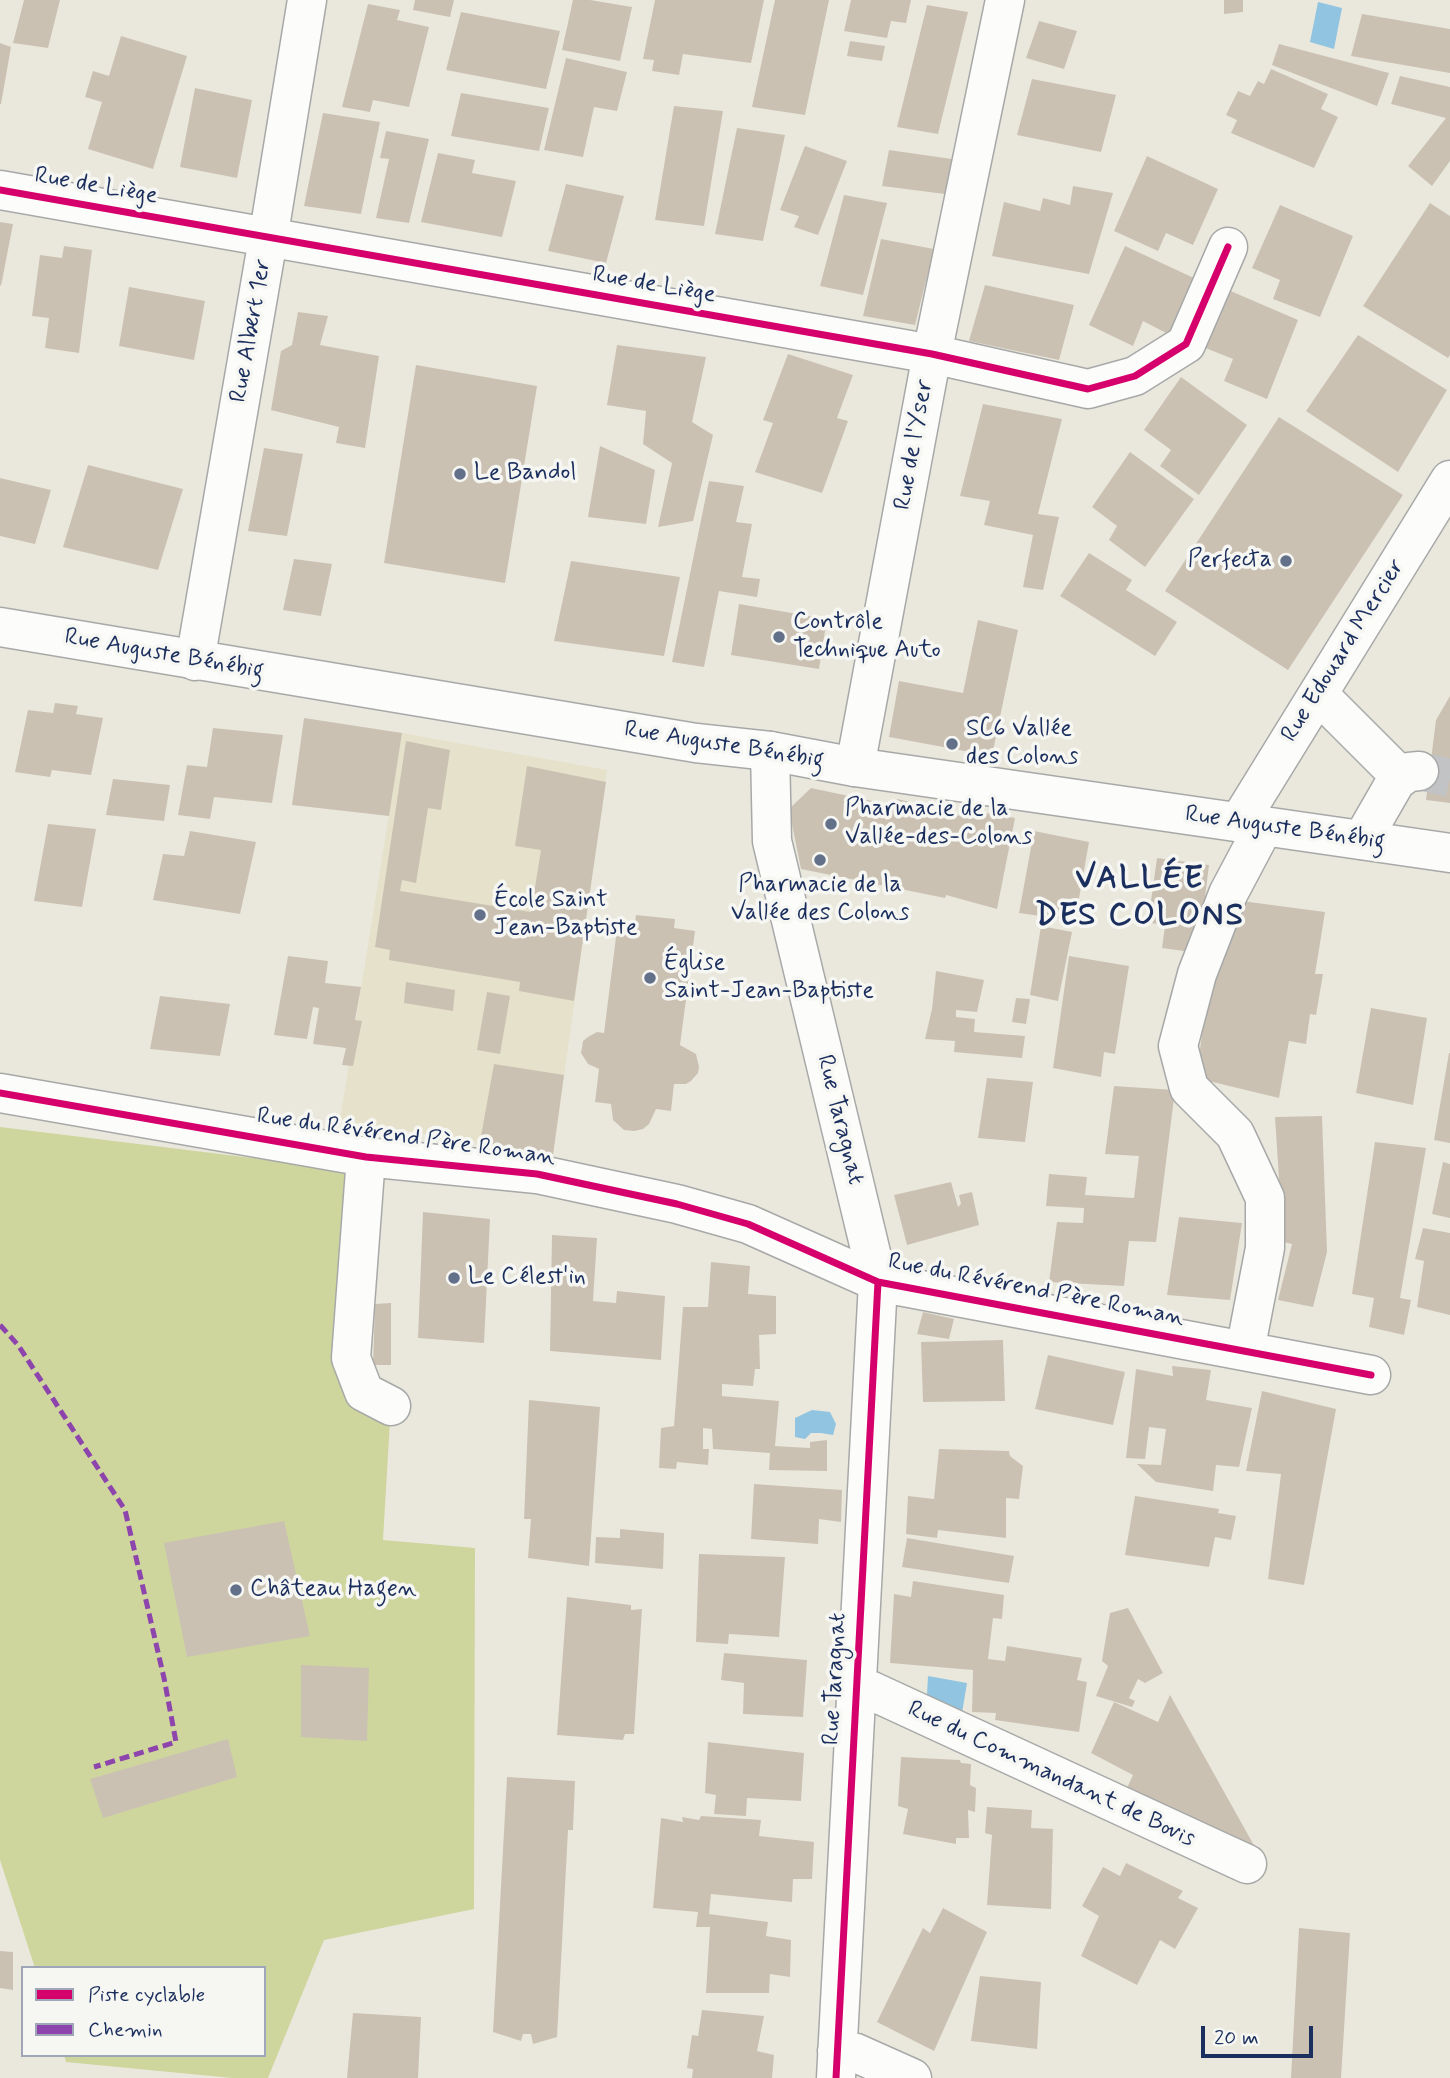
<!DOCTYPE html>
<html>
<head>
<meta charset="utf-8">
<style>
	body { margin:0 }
	#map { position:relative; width:1450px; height:2078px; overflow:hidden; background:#eae8dd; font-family:Mynerve,sans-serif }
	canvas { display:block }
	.legend { position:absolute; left:21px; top:1966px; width:245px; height:91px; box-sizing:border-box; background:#f6f6f2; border:2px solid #9ea6b7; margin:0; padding:9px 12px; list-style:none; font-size:21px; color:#1b2f5e }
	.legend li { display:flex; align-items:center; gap:14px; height:35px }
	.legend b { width:35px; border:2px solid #9ea6b7 }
	.scale { position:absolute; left:1201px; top:2026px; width:112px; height:32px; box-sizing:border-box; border:4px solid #1b2f5e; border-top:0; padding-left:9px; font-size:21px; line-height:24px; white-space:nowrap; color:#1b2f5e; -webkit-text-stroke:5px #f6f6f2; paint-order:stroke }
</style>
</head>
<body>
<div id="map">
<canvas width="1450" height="2078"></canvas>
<ul class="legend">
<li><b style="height:9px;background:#d6006c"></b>Piste cyclable</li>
<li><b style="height:9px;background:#8e44ad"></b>Chemin</li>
</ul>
<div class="scale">20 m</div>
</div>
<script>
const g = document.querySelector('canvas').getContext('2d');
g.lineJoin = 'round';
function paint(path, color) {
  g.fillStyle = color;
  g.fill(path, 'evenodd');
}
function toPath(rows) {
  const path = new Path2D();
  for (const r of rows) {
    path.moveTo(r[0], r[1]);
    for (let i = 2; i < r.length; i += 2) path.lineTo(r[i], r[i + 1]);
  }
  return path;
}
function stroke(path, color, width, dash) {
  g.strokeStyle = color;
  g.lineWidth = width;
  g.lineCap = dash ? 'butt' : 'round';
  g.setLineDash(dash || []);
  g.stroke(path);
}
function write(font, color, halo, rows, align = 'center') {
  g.font = font + ' Mynerve,sans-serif';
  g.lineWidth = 7;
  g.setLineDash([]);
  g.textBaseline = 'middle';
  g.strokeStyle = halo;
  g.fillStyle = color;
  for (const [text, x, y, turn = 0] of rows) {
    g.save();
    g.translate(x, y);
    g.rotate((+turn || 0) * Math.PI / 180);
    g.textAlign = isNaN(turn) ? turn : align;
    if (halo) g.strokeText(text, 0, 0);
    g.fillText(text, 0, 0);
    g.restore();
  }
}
const built = toPath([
	[402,733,607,770,553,1155,340,1120]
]);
const green = toPath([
	[0,1127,350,1170,339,1363,390,1421,383,1540,475,1548,474,1909,324,1940,268,2078,232,2078,66,2062,64,2055,264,2055,264,1968,35,1968,0,1860]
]);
const water = toPath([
	[1318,2,1342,8,1334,49,1310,42],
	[812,1410,830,1412,836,1424,833,1435,821,1433,811,1433,805,1439,795,1437,795,1418],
	[928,1676,967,1683,962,1713,927,1695]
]);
const building = toPath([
	[24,0,60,0,48,48,13,43],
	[415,0,454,0,450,17,413,10],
	[573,0,590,0,632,7,620,61,562,50],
	[655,0,764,0,751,63,683,54,679,75,652,71,654,60,643,59],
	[775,0,829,0,805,115,752,107],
	[851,0,911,0,906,23,891,21,887,38,844,31],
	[1224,0,1243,0,1243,12,1224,14],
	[368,4,400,10,397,20,429,27,409,107,373,100,370,112,342,107],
	[927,5,968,12,938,134,897,127],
	[461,12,560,31,546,89,446,70],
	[1362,14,1450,29,1450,73,1351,56],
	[1039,21,1077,31,1064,69,1026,58],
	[121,36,187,56,153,169,88,149,102,102,85,97,93,71,109,76],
	[850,41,885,46,882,61,847,56],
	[0,43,11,47,1,104,0,104],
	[1279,44,1389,73,1377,106,1272,65],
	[566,58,627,72,617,111,594,107,583,157,544,150],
	[1271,69,1328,94,1321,109,1338,117,1314,168,1231,133,1237,120,1226,115,1238,91,1250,96,1258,81,1264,84],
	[1400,76,1450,87,1450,161,1432,186,1408,166,1446,118,1391,104],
	[1032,79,1116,95,1101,152,1017,135],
	[195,88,252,100,237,178,180,167],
	[461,93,549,108,539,151,451,136],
	[674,106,723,111,704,226,655,220],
	[323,113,380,122,361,214,304,206],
	[737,128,785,135,763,241,715,234],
	[386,131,429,139,409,223,376,218,389,159,380,158],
	[805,146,847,161,818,235,794,227,799,216,780,210],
	[889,150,952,159,945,194,882,186],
	[438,153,475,160,472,173,516,181,502,237,421,222],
	[1147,156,1218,189,1193,245,1166,233,1158,251,1114,231],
	[566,184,624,196,606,263,548,251],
	[1073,186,1113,193,1089,274,992,256,1004,202,1040,211,1043,198,1070,205],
	[844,195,887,203,863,295,820,286],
	[1430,203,1450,216,1450,355,1448,358,1363,306],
	[1280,205,1353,236,1320,317,1273,299,1280,280,1252,268],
	[0,222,13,224,1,286,0,285],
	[881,239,934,249,915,325,863,316],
	[64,246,92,250,79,353,45,348,49,318,32,316,40,255,62,258],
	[1125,246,1196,279,1170,335,1143,321,1133,346,1089,325],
	[985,285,1074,305,1059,360,969,341],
	[129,287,205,301,194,360,119,346],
	[1226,289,1298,320,1267,399,1224,381,1233,359,1203,347],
	[298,312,328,316,320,345,379,356,365,448,336,443,339,427,271,410,281,351,292,345],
	[1358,335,1447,390,1398,472,1306,411],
	[617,345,706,357,692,422,713,435,693,521,658,527,672,463,643,444,646,411,607,405],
	[788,354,853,375,837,418,848,421,822,493,755,472,773,423,763,420],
	[416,365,537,386,505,583,384,563],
	[1181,377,1247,425,1199,495,1160,466,1171,450,1144,430],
	[983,404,1062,419,1038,514,1059,517,1043,590,1023,587,1033,535,984,525,990,501,960,496],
	[1279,417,1403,495,1288,670,1165,591],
	[600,446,655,470,646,524,588,517],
	[264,448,303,454,287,536,248,531],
	[1130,452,1194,499,1145,567,1109,540,1117,526,1092,507],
	[88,465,183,489,158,570,63,547],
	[0,478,51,490,35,544,0,536],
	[709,481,744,486,736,522,752,524,742,577,760,579,757,597,719,591,704,667,672,662],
	[1089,553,1132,580,1126,590,1177,622,1155,656,1060,596],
	[294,559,332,564,321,616,283,610],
	[571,561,680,577,664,656,554,641],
	[739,604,827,619,819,669,731,655],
	[978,620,1018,630,992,756,889,737,899,681,963,693],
	[1450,696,1450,803,1426,800,1436,720],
	[55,703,78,706,76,714,103,718,91,775,52,770,50,777,15,772,28,710,53,713],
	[304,718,402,733,389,816,292,805],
	[213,728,283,735,272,803,214,797,210,819,178,815,187,765,207,767],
	[406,741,450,750,441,810,428,808,416,883,402,880,400,891,531,912,541,850,515,846,527,766,606,782,574,1001,519,991,520,982,389,960,390,950,375,947],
	[113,779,170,785,164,821,106,815],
	[811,788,896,806,897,799,937,808,936,812,962,816,963,809,1015,818,997,909,946,895,945,898,801,869,789,809],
	[48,824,96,829,82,907,34,901],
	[190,831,256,842,240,914,153,900,163,854,184,856],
	[1034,831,1089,842,1075,921,1019,913],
	[1157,858,1209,865,1198,953,1162,948,1165,926,1148,922],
	[1234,900,1325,912,1315,974,1323,974,1316,1015,1310,1014,1306,1044,1289,1041,1279,1098,1196,1078,1213,955],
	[636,915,675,919,674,928,695,931,680,1045,696,1054,699,1067,698,1073,691,1081,686,1084,674,1084,671,1111,656,1109,649,1124,643,1129,634,1131,624,1130,613,1120,611,1104,595,1102,599,1069,588,1064,581,1053,583,1041,588,1037,597,1032,604,1033,618,921,635,923],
	[1041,926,1072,932,1058,1001,1030,995],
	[288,956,328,961,325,983,361,987,355,1020,362,1021,353,1066,342,1065,346,1048,313,1044,319,1008,313,1007,307,1039,274,1035],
	[1069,956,1129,966,1115,1054,1104,1052,1101,1077,1053,1068],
	[936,971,984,980,977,1012,956,1010,956,1017,975,1019,974,1032,1025,1036,1022,1058,954,1052,955,1041,925,1039,932,1009],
	[406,982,455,990,453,1011,404,1003],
	[487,992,510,996,500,1054,477,1050],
	[160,996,230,1004,220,1056,150,1049],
	[1016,998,1030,999,1026,1024,1012,1022],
	[1371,1008,1427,1018,1413,1105,1356,1093],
	[1449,1053,1450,1053,1450,1143,1434,1140],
	[494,1064,564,1075,553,1155,480,1142],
	[987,1078,1033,1082,1025,1142,978,1138],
	[1114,1086,1175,1090,1156,1242,1129,1241,1124,1286,1049,1282,1057,1222,1083,1223,1084,1208,1046,1206,1049,1174,1087,1177,1085,1195,1134,1198,1139,1156,1105,1154],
	[1322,1116,1327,1252,1313,1307,1278,1300,1292,1244,1283,1242,1275,1117],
	[1375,1142,1426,1148,1400,1298,1411,1300,1404,1335,1369,1327,1374,1298,1352,1294],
	[1443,1162,1450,1164,1450,1218,1432,1214],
	[951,1182,958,1207,961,1204,959,1195,972,1192,979,1225,907,1245,894,1195],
	[423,1212,490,1219,484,1343,418,1338],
	[1179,1217,1242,1223,1230,1300,1167,1295],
	[1423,1228,1450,1233,1450,1315,1417,1307,1424,1261,1415,1259],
	[552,1235,597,1238,593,1301,616,1303,617,1291,665,1296,661,1360,550,1351],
	[711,1262,750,1266,748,1294,776,1296,776,1334,759,1335,760,1369,755,1369,753,1386,722,1384,722,1396,779,1401,775,1446,810,1448,810,1442,827,1440,827,1471,769,1470,770,1453,713,1449,712,1429,703,1428,703,1449,709,1449,708,1465,677,1462,676,1469,659,1468,661,1428,674,1426,683,1307,708,1307],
	[391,1303,391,1365,373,1365,375,1304],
	[923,1312,954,1319,949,1339,917,1334],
	[1003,1340,1005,1401,923,1402,921,1342],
	[1048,1355,1125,1372,1113,1425,1035,1409],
	[1172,1366,1211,1370,1206,1400,1252,1408,1239,1467,1216,1465,1213,1491,1156,1482,1137,1464,1161,1465,1166,1429,1149,1427,1145,1459,1126,1458,1136,1369,1173,1376],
	[1262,1391,1336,1409,1304,1585,1268,1579,1281,1474,1246,1471],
	[529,1400,600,1407,589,1566,528,1558,531,1519,524,1519],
	[939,1449,1009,1451,1010,1456,1023,1466,1019,1499,1006,1498,1006,1538,938,1530,937,1538,906,1534,908,1496,934,1499],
	[754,1484,842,1490,841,1522,819,1519,818,1544,751,1539],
	[1135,1496,1219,1509,1218,1513,1236,1516,1231,1540,1215,1537,1209,1567,1125,1555],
	[284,1521,310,1636,187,1657,164,1543],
	[620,1529,664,1533,663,1569,595,1563,596,1537,620,1538],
	[907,1538,1014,1556,1009,1583,902,1567],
	[699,1554,785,1557,779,1637,729,1634,728,1644,696,1642],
	[913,1581,1004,1595,1002,1619,993,1618,988,1659,1005,1661,1007,1646,1082,1658,1077,1680,1087,1682,1079,1732,995,1720,996,1713,972,1712,973,1670,890,1663,894,1594,911,1597],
	[567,1597,631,1605,631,1610,642,1609,634,1734,625,1734,623,1740,557,1735],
	[1128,1608,1163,1673,1145,1683,1138,1679,1129,1698,1135,1701,1132,1707,1096,1696,1108,1666,1102,1661,1110,1613],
	[724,1653,807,1660,803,1717,743,1714,744,1683,721,1680],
	[301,1665,369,1668,367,1741,301,1737],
	[1170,1695,1256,1849,1127,1788,1133,1775,1091,1753,1114,1702,1158,1722],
	[228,1739,237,1777,103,1818,90,1779],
	[708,1742,804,1753,801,1801,747,1798,746,1816,714,1814,716,1795,705,1793],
	[901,1757,960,1760,961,1763,971,1764,970,1785,976,1788,975,1812,968,1810,969,1838,956,1838,956,1844,903,1834,908,1809,898,1806],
	[507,1777,575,1781,573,1830,568,1830,557,2037,533,2044,531,2034,523,2034,521,2041,493,2032],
	[987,1807,1032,1810,1031,1828,1053,1829,1051,1909,987,1905,992,1835,985,1833],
	[701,1816,761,1820,759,1836,814,1842,812,1879,793,1879,792,1902,711,1894,709,1914,768,1922,766,1936,791,1940,790,1977,770,1974,769,1993,706,1993,710,1927,696,1927,698,1912,653,1908,661,1818,683,1822,682,1817,699,1820],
	[1126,1863,1183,1891,1178,1898,1198,1908,1175,1949,1160,1940,1137,1985,1081,1956,1099,1916,1082,1906,1103,1867,1120,1876],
	[943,1908,987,1932,934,2051,877,2022,923,1928,930,1933],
	[1299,1928,1350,1933,1341,2078,1291,2078],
	[0,1951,13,1952,13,1990,0,1988],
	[980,1976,1041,1982,1037,2049,971,2041],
	[702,2010,764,2016,757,2051,774,2055,772,2078,692,2078,693,2069,687,2068,692,2035,698,2036],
	[353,2013,421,2017,418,2078,347,2078]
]);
const minorTunnel = toPath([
	[1419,771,1450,778]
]);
const minor = toPath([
	[0,190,932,354,1088,389,1135,376,1186,344,1228,247],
	[195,661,268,239,307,0],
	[1318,694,1400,776],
	[770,751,772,841,878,1282,836,2078],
	[855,767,932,354,1005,0],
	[1239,822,1450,480],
	[1362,840,1396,781,1409,772,1419,771],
	[0,1093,366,1157,537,1174,677,1204,748,1224,878,1282,1371,1375],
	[366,1157,351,1358,364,1392,391,1406],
	[1245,1351,1265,1248,1265,1198,1235,1134,1189,1088,1178,1046,1197,974,1228,894,1264,826],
	[855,1688,872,1691,1247,1864],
	[837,2051,856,2053,912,2078]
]);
const major = toPath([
	[0,627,696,743,770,751,855,767,1450,853]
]);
const quiet = toPath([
	[0,1325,18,1345,125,1510,164,1678,176,1742,94,1767]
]);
const cycleway = toPath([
	[0,190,932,354,1088,389,1135,376,1186,344,1228,247],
	[0,1093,366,1157,537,1174,677,1204,748,1224,878,1282,1371,1375],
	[836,2078,878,1282]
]);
const markers = [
	[460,474,7,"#63708a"],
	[1286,561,7,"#63708a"],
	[779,637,7,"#63708a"],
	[952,744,7,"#63708a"],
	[831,824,7,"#63708a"],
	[820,860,7,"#63708a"],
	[480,915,7,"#63708a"],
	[650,978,7,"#63708a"],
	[454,1278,7,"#63708a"],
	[236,1590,7,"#63708a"]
];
const streetNames = [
	["Rue de Liège",96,187,10],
	["Rue de Liège",654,286,10],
	["Rue Albert 1er",252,331,-80],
	["Rue de l'Yser",915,445,-80],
	["Rue Edouard Mercier",1344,651,-58],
	["Rue Auguste Bénébig",164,655,10],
	["Rue Auguste Bénébig",724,746,9],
	["Rue Auguste Bénébig",1285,829,8],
	["Rue Taragnat",839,1120,76],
	["Rue du Révérend Père Roman",406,1138,8],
	["Rue du Révérend Père Roman",1036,1291,11],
	["Rue Taragnat",836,1679,-87],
	["Rue du Commandant de Bovis",1051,1775,25]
];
const poiNames = [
	["Le Bandol",474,474],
	["Perfecta",1272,561,"right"],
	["Contrôle",793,623],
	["Technique Auto",793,651],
	["SC6 Vallée",966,730],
	["des Colons",966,758],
	["Pharmacie de la",845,810],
	["Vallée-des-Colons",845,838],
	["Pharmacie de la",820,886,"center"],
	["Vallée des Colons",820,914,"center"],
	["École Saint",494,901],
	["Jean-Baptiste",494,929],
	["Église",664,964],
	["Saint-Jean-Baptiste",664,992],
	["Le Célest'in",468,1278],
	["Château Hagen",250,1590]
];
const districtNames = [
	["VALLÉE",1140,880],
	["DES COLONS",1140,917]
];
paint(built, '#e5e1ca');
paint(green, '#ced69e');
paint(water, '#90c4e0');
paint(building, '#cbc1b3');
stroke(minorTunnel, '#c1c3c4', 38, [38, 19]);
stroke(minor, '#a7a9a8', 41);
stroke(major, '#a7a9a8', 41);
stroke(minor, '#fcfcfa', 38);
stroke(major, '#fcfcfa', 38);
stroke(quiet, '#8e44ad', 5, [10, 5]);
stroke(cycleway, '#d6006c', 7);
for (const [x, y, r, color] of markers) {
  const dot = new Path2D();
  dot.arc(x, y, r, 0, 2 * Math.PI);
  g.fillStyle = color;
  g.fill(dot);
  stroke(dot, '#f6f6f2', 2.5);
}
write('24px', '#1b2f5e', '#f6f6f2', streetNames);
write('24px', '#1b2f5e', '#f6f6f2', poiNames, 'left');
g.letterSpacing = '2px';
write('bold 32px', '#1b2f5e', '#f6f6f2', districtNames);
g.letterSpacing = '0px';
</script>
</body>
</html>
